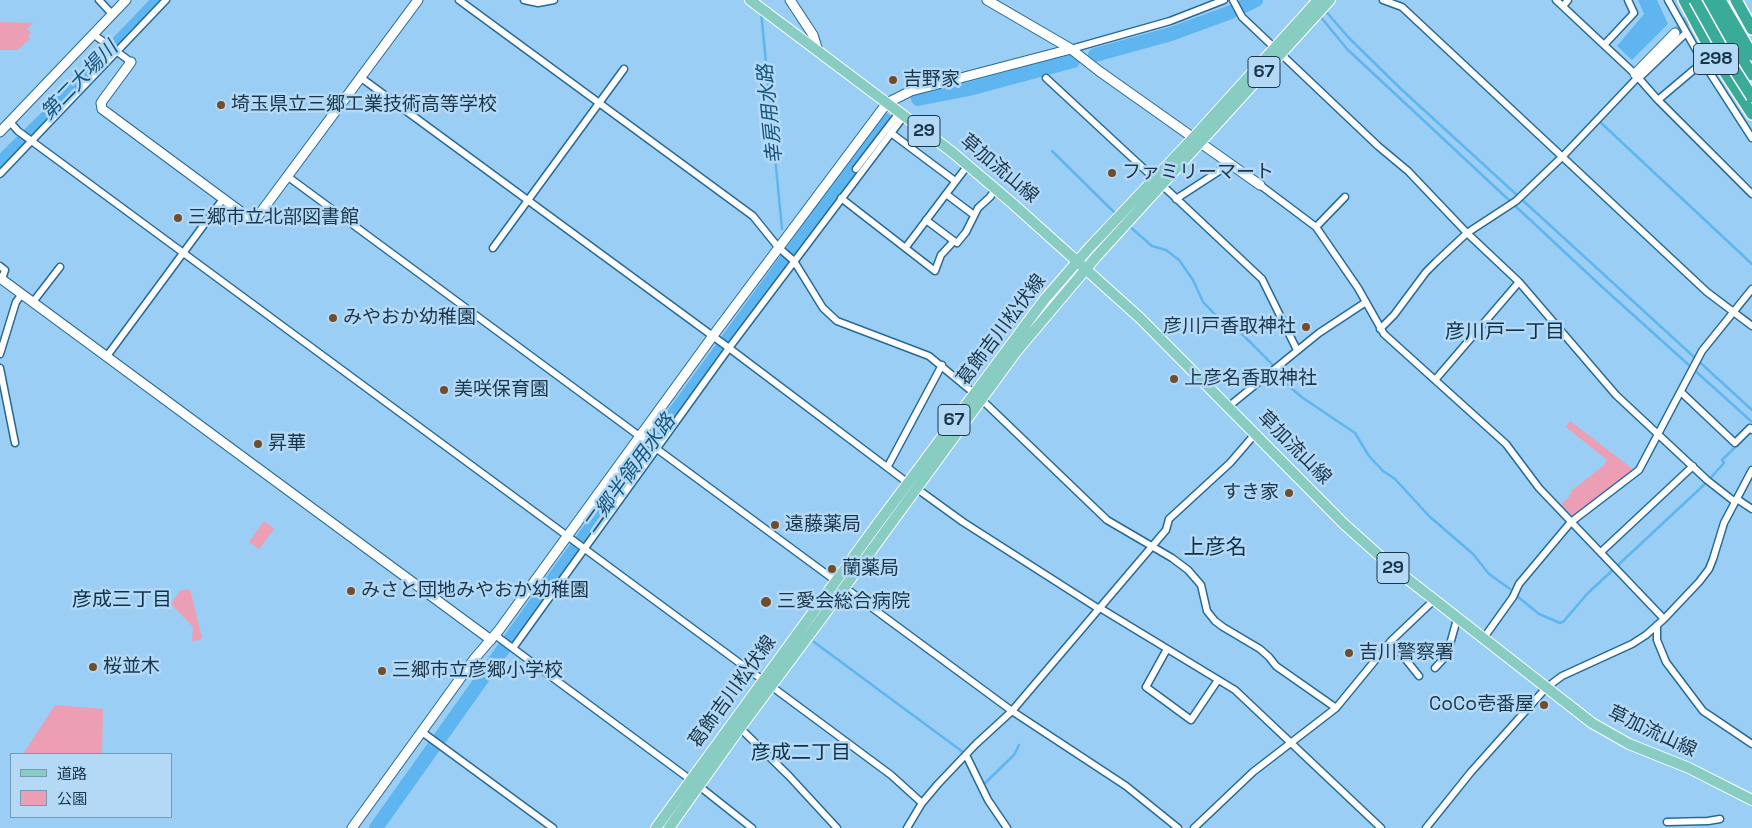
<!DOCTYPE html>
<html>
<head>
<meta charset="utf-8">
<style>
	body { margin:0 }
	#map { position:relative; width:1752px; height:828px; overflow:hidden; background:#9acef4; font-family:"Space Grotesk","Noto Sans JP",sans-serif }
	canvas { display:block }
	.legend { position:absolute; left:10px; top:753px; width:162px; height:65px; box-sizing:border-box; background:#b3d9f6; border:1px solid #7698b1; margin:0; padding:6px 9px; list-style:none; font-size:15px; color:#1b364a }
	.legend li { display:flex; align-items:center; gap:10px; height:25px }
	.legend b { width:25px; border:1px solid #7698b1 }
</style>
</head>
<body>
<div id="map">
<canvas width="1752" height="828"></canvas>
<ul class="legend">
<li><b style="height:6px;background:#89cdc2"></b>道路</li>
<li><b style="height:14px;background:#eb9eb4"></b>公園</li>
</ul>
</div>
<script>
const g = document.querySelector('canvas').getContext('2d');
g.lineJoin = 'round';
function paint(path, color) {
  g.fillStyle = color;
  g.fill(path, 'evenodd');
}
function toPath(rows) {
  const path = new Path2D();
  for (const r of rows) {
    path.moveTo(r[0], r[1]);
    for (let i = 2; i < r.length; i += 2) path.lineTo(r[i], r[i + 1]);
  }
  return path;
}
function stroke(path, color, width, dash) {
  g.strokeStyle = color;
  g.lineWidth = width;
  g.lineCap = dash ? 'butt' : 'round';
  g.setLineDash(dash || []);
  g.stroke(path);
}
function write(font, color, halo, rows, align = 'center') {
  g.font = font + ' "Space Grotesk","Noto Sans JP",sans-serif';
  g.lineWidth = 5;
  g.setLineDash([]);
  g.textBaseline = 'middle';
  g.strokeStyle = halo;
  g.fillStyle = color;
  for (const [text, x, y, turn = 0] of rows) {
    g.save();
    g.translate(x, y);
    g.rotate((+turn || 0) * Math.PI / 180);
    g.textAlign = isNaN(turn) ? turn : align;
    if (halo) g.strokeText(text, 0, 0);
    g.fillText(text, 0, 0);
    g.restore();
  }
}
const green = toPath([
	[0,22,33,23,27,29,31,33,28,36,30,39,17,50,0,50],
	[1570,421,1634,470,1575,516,1572,516,1561,504,1570,496,1569,495,1572,492,1571,491,1603,466,1607,460,1566,427],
	[264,521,274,529,259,549,249,542],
	[190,589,202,638,200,640,192,641,193,627,171,604,180,591],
	[55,705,103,709,102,754,23,754]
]);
const water = toPath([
	[1638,0,1657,0,1668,24,1632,60,1617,46,1644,14]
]);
const stream = toPath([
	[1324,9,1348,37,1401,89,1752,410],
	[761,11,782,229],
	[1320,16,1347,49,1600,285,1752,422],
	[1599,121,1752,264],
	[1052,151,1117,215],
	[1128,225,1152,246,1166,250,1179,260,1193,280,1203,302,1229,329,1241,333,1271,363,1291,388,1303,398,1355,433,1369,456,1383,471,1395,479,1429,516,1473,554,1489,574,1510,589],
	[1517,596,1539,614,1560,623,1563,622,1587,594,1706,483,1724,463,1722,460,1752,431],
	[814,642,971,758,984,785],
	[984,784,1014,755,1019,745]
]);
const river = toPath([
	[1244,6,1256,0],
	[1095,55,1171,34,1231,12],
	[918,99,969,89,1073,61],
	[0,163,44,120,159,0],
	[376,828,536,603,791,253,885,120]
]);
const secondaryTunnel = toPath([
	[1675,33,1707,0]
]);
const street = toPath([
	[99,0,112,14],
	[459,0,753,216,778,247,794,261,823,308,837,321,929,356,975,394],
	[524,0,538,3,554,0],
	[1233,0,1242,17,1378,146,1408,171,1467,233,1519,282,1616,395,1707,480,1735,502],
	[1383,0,1402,7,1707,292,1752,326],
	[1556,0,1635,74,1658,100,1752,194],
	[1668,0,1703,62,1752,138],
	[1563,6,1568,0],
	[93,34,131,62],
	[1604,45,1634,13,1628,0],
	[1071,49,1170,21,1224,0],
	[360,77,729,348,908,483],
	[1046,78,1155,179],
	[1639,78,1686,33],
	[1658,100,1703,62],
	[10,122,18,131,764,681],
	[891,133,955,181],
	[856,169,895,118],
	[0,174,166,0],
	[287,176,1012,711,1126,786,1178,828],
	[1162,185,1262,279,1297,350],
	[1260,185,1316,227,1358,288,1384,334,1506,444,1539,488,1664,619],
	[946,194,974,215],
	[841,198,935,271,941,255,954,241,957,243,966,232,978,208,990,197,996,188],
	[1176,199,1230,164],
	[926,220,954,241],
	[1316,227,1345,197],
	[906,247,968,165],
	[493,248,624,69],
	[0,266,5,270,2,279],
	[33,302,60,267],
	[1380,329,1394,315,1426,272,1436,262,1467,233,1516,201,1563,156,1638,77],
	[0,354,16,302,22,294],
	[107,356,223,199],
	[0,368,15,443],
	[1435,380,1519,282],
	[1681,392,1735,443,1750,428,1752,430],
	[981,399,1107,520,1172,558,1188,570,1201,585,1207,611,1215,621,1223,627,1260,649,1269,657,1276,666,1336,708],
	[1228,407,1319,333,1366,302],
	[888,466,942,365],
	[916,488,963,522,1099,609],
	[1737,499,1752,509],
	[1601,552,1693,466],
	[1100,608,1235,690,1381,828],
	[1657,625,1657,640,1666,662,1703,711,1752,744],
	[495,635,699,786,752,828],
	[1483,639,1513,597,1519,584,1571,522,1639,470,1702,351,1752,289],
	[1391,641,1419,676],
	[513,648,729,348,904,116],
	[1167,649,1146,687,1191,720,1218,680],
	[1435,668,1447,655,1457,619],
	[771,686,891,775,922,803],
	[740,728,789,776,837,828],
	[422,732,553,828],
	[966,755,988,800,1007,828],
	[1667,822,1708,821,1720,819],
	[907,828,922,803,938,784,976,744,1012,711,1166,530,1169,519,1230,463,1255,434],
	[1194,828,1253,772,1336,708,1391,641,1434,600],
	[1426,828,1471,772,1546,688,1562,676,1632,644,1646,635,1664,619,1699,582,1709,569,1713,559,1724,523,1752,470]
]);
const secondary = toPath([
	[790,0,813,35,818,51],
	[987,0,1071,49,1099,71,1260,185],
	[131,62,103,100,101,103,102,109,252,220,258,216,418,0],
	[1635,74,1675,33],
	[0,132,126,0],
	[0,278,491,640],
	[352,828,475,658,499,630,715,333,887,103,911,91,1071,49]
]);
const primary = toPath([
	[750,0,952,152,1012,203,1140,318,1344,524,1391,566,1592,723,1629,744,1689,768,1752,800],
	[656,828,873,530,1044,300,1089,248,1193,138,1318,0],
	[669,828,740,728,844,588,1016,352,1096,257,1330,0]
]);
const highway = toPath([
	[1684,0,1711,51,1752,114],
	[1708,0,1752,75],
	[1720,0,1752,55],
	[1736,0,1752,29]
]);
const highwayBridge = toPath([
	[1695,0,1729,61,1752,97]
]);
const markers = [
	[893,80,5,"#734c2a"],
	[221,105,5,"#734c2a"],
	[1112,173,5,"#734c2a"],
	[178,218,5,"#734c2a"],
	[333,318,5,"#734c2a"],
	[1306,327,5,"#734c2a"],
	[1174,379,5,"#734c2a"],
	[444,390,5,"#734c2a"],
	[258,444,5,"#734c2a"],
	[1289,493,5,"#734c2a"],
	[775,525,5,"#734c2a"],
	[832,569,5,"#734c2a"],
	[351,591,5,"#734c2a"],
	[766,602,6,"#734c2a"],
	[1349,653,5,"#734c2a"],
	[93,667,5,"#734c2a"],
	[382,671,5,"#734c2a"],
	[1544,705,5,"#734c2a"]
];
const shields = [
	[1716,59,45],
	[1264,72,32],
	[924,131,32],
	[954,420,32],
	[1393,568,32]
];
const shieldNames = [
	["298",1716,59],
	["67",1264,72],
	["29",924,131],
	["67",954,420],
	["29",1393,568]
];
const poiNames = [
	["吉野家",903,80],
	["埼玉県立三郷工業技術高等学校",231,105],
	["ファミリーマート",1122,173],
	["三郷市立北部図書館",188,218],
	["みやおか幼稚園",343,318],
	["彦川戸香取神社",1296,327,"right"],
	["上彦名香取神社",1184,379],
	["美咲保育園",454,390],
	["昇華",268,444],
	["すき家",1279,493,"right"],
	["遠藤薬局",785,525],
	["蘭薬局",842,569],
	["みさと団地みやおか幼稚園",361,591],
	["三愛会総合病院",777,602],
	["吉川警察署",1359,653],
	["桜並木",103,667],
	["三郷市立彦郷小学校",392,671],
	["CoCo壱番屋",1534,705,"right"]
];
const streetNames = [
	["草加流山線",999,169,40],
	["葛飾吉川松伏線",1002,330,-53],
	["草加流山線",1294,448,45],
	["葛飾吉川松伏線",733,692,-54],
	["草加流山線",1652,732,25]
];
const waterNames = [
	["第二大場川",80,81,-46],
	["幸房用水路",771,114,-96],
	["二郷半領用水路",630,474,-54]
];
const neighbourhoodNames = [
	["彦川戸一丁目",1505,333],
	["彦成三丁目",122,601],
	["彦成二丁目",801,754]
];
const quarterNames = [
	["上彦名",1215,548]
];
paint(green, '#eb9eb4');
paint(water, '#5fb5ef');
stroke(stream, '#5fb5ef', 2.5);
stroke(river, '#5fb5ef', 14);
stroke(secondaryTunnel, '#81b0d2', 9, [9, 4.5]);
stroke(street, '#266a95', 9);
stroke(secondary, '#266a95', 11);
stroke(primary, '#fff', 12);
stroke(highway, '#fff', 14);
stroke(street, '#fff', 6);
stroke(secondary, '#fff', 9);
stroke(primary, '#89cdc2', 10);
stroke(highway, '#3aab99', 11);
stroke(highwayBridge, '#fff', 14, []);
stroke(highwayBridge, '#3aab99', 11);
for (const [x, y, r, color] of markers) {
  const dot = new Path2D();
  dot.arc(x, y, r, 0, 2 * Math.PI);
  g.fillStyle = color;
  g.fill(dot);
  stroke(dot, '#b3d9f6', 2);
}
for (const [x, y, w] of shields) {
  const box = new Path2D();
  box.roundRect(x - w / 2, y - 15.5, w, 31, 4);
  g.fillStyle = '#b3d9f6';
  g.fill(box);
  stroke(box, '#1b364a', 1);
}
write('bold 18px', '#1b364a', null, shieldNames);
write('19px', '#1b364a', '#b3d9f6', poiNames, 'left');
write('19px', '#1b364a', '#b3d9f6', streetNames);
write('italic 20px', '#15557c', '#b3d9f6', waterNames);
write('20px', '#0e3148', '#b3d9f6', neighbourhoodNames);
write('21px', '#0e3148', '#b3d9f6', quarterNames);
</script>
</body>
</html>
